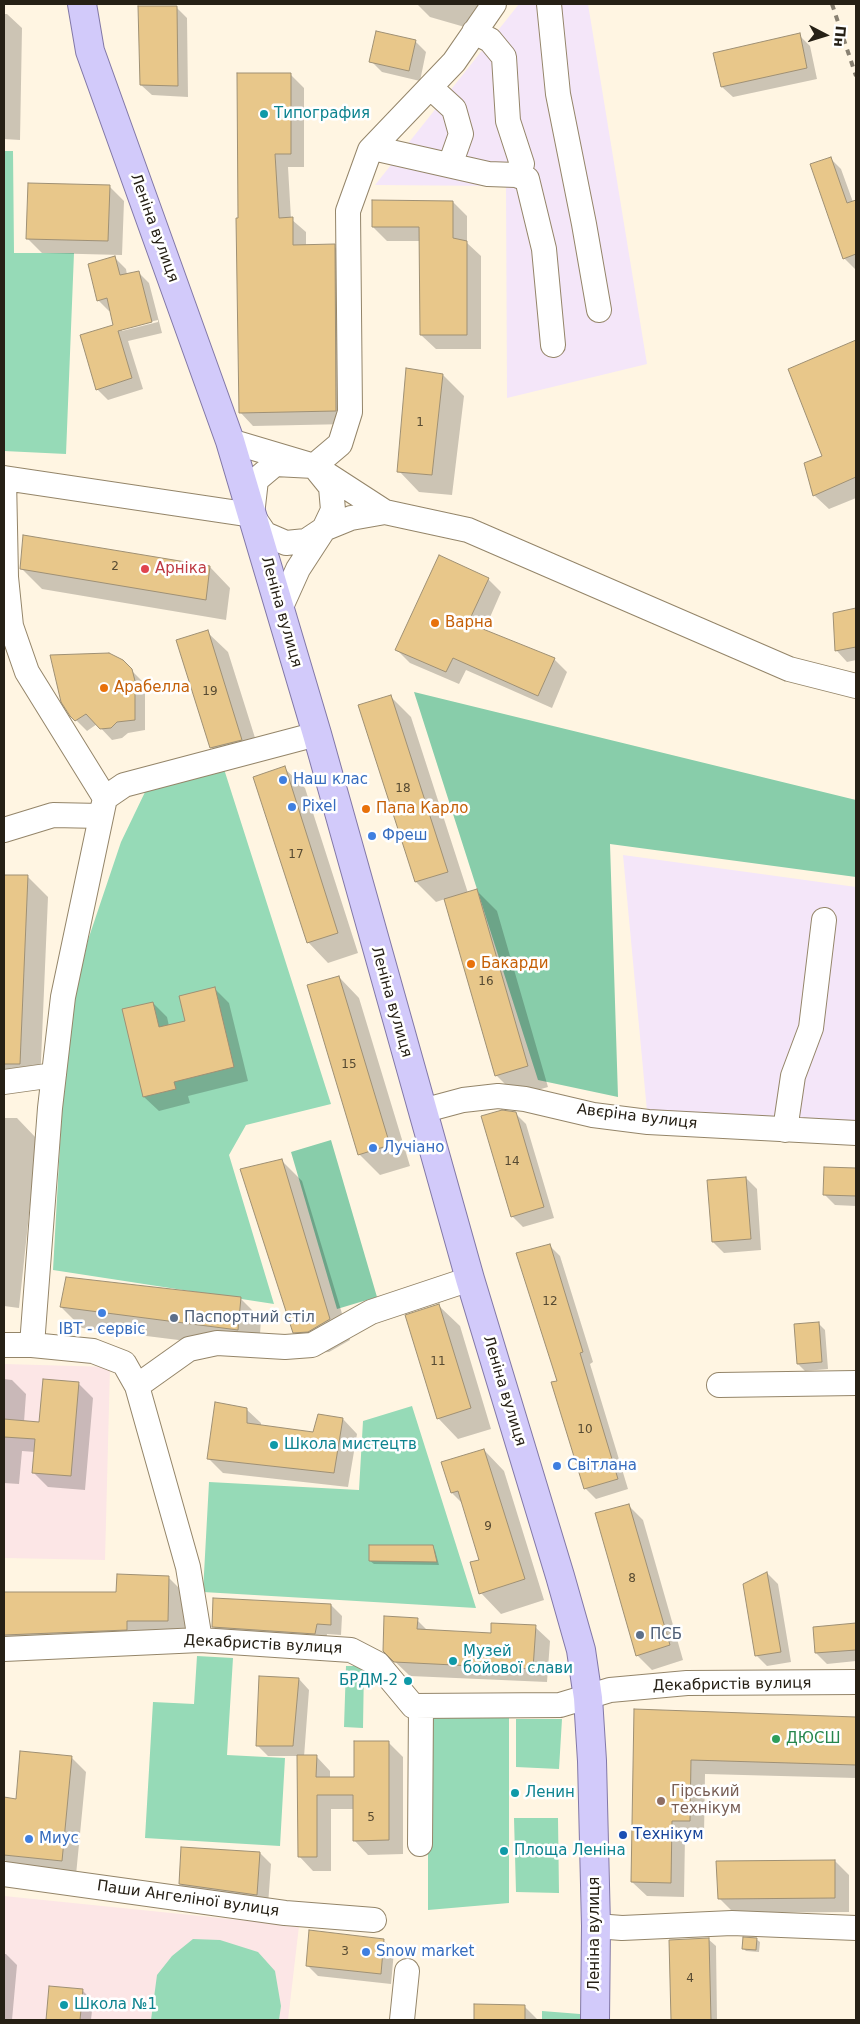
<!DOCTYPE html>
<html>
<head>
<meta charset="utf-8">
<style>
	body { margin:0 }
	#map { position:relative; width:860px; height:2024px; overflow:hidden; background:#fff5e2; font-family:"DejaVu Sans",sans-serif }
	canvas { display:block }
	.frame { position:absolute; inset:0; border:5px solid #262015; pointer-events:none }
	.north { position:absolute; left:800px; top:10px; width:50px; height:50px; -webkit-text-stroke:4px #fff; paint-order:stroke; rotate:95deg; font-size:14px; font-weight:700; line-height:20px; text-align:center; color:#262015 }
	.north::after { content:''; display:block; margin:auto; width:18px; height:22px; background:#262015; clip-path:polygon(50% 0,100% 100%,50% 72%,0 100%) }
</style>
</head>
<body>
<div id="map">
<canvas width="860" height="2024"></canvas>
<div class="frame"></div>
<div class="north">Пн</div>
</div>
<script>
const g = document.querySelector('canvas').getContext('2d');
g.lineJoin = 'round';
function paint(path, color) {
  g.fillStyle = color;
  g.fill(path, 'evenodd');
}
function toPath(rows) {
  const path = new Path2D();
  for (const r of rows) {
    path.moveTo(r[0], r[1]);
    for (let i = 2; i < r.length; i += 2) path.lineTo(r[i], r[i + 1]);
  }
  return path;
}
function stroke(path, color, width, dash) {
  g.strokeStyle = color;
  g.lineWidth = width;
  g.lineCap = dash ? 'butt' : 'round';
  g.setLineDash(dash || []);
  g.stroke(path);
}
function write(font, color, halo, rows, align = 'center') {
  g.font = font + ' "DejaVu Sans",sans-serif';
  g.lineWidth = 5;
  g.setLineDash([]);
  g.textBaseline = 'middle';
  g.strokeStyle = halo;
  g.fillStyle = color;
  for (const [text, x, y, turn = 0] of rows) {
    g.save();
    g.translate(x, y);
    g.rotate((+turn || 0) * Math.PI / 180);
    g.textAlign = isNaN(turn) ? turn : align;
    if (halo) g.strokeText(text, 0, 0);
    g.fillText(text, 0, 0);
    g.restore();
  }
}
const industrial = toPath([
	[519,4,588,4,647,364,507,398,506,186,375,185],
	[623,855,856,887,856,1133,648,1122]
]);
const education = toPath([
	[4,1364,110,1367,105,1560,4,1558],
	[4,1896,299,1926,288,2020,4,2020]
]);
const green = toPath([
	[4,151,13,151,14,253,74,253,66,454,4,451],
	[224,769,331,1104,246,1125,229,1155,274,1304,53,1270,63,1090,69,1025,88,940,121,842,146,790],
	[412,1406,476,1608,203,1592,209,1482,359,1490,363,1421],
	[197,1656,233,1658,227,1755,285,1758,280,1846,145,1838,153,1702,194,1704],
	[346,1666,364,1666,363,1728,344,1727],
	[509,1705,509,1903,428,1910,428,1706],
	[516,1719,562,1719,559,1769,516,1767],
	[514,1818,558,1818,559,1893,516,1892],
	[193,1939,220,1940,258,1952,275,1971,281,2006,279,2020,151,2020,157,1975,172,1956],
	[542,2011,580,2014,580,2020,542,2020]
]);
const forest = toPath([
	[414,692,856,800,856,877,610,844,618,1097,538,1080],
	[331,1140,377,1297,337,1309,291,1152]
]);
const shadow = toPath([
	[417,4,492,4,482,32,430,17],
	[176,7,187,18,188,97,152,95,141,85],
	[4,14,7,14,22,28,20,140,4,139],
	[799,35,810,46,817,79,733,97,722,87],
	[415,41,426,52,420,81,382,72,371,61],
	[291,75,304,88,304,167,288,167,291,219,306,232,306,246,334,246,347,259,349,424,253,426,240,412,240,219],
	[830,158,841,169,853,202,856,201,856,268,855,269,844,258],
	[109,186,124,201,122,255,42,253,28,239],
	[453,202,467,216,467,243,481,256,481,349,436,349,421,335,420,241,387,241,373,227],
	[115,258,126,269,127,275,138,272,149,283,162,333,128,341,143,389,108,400,97,389,115,326,111,310,109,311,98,300],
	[158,320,158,322,122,331,122,328],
	[856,342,856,498,829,509,814,495,823,457,790,370],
	[443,375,464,396,452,495,419,492,399,471],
	[210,567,230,588,226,620,42,589,21,568],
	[488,579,501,592,484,631,554,659,567,672,552,708,466,670,459,684,410,663,397,650],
	[856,609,856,660,847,662,837,651,835,614],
	[207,632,228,652,262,760,232,768,211,747],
	[122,661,143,682,145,693,145,730,128,733,122,738,112,740,97,724,87,731,71,715],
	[390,696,411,717,468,893,477,891,497,911,548,1087,517,1096,496,1075,445,899,436,902,416,882],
	[284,768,305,788,358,953,328,963,308,942],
	[4,876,27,876,48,897,40,1084,4,1086],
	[339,977,359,998,410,1166,380,1175,359,1154],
	[214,988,229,1003,248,1081,188,1096,190,1103,159,1111,144,1097,153,1003,167,1017,169,1026,187,1022],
	[515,1113,526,1124,554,1218,523,1227,512,1216],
	[4,1118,17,1118,37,1139,19,1308,4,1306],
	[282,1161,302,1181,350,1340,329,1352,315,1353,294,1332],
	[825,1168,856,1169,856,1206,835,1205,824,1194],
	[746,1178,757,1189,761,1250,724,1253,713,1242],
	[549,1245,560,1256,593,1362,590,1364,628,1489,596,1499,585,1488,559,1381],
	[241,1299,261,1319,259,1350,82,1328,61,1307],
	[439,1306,460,1326,491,1429,458,1439,438,1418],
	[818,1323,825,1330,828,1369,805,1371,798,1364],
	[4,1379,12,1380,26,1394,24,1422,40,1423,78,1383,93,1398,85,1490,48,1487,34,1473,35,1452,22,1451,19,1484,4,1483],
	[246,1409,261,1423,261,1426,314,1433,319,1415,343,1419,357,1434,348,1487,223,1473,208,1458],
	[484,1450,504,1471,544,1600,501,1614,481,1593,480,1560,463,1504,452,1493,443,1463],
	[628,1505,643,1520,683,1660,652,1670,637,1655],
	[432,1547,435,1550,439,1565,374,1564,370,1561],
	[767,1573,778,1584,791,1662,767,1666,756,1655],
	[168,1577,186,1595,185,1638,4,1653,4,1594,117,1593],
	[331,1605,342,1616,341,1635,327,1634,326,1644,224,1637,213,1626],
	[417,1620,428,1631,493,1634,535,1627,550,1641,547,1682,410,1676,384,1651],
	[856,1624,856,1661,827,1664,816,1653,814,1628],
	[299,1679,309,1690,304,1757,316,1756,330,1771,330,1779,355,1778,388,1742,403,1757,403,1854,368,1855,354,1840,354,1809,331,1809,331,1871,313,1871,299,1856,299,1756,268,1756,257,1745],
	[635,1711,856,1718,856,1778,705,1774,704,1835,685,1835,684,1897,647,1896,632,1882],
	[71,1757,86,1772,76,1875,13,1869,4,1859,4,1799,17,1800],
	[260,1853,271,1864,268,1905,191,1895,180,1884],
	[835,1861,849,1875,849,1912,734,1913,719,1898],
	[708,1939,716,1946,717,2020,673,2020,670,1941],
	[756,1939,760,1942,759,1952,746,1951,743,1948],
	[383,1940,394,1951,391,1984,318,1976,307,1965],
	[4,1954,6,1954,17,1965,12,2020,4,2020],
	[50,1987,82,1990,93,2001,91,2020,47,2020],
	[475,2005,525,2007,538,2020,475,2020]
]);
const building = toPath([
	[138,6,177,6,178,86,140,85,138,6],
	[376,31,416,40,409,71,369,62,376,31],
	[800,33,807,68,721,87,713,53,800,33],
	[237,73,291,73,291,154,275,154,279,218,293,217,293,245,335,244,336,411,239,413,236,218,238,218,237,73],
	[831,157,847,203,856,200,856,254,843,259,810,164,831,157],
	[28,183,110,185,108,241,26,239,28,183],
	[372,200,453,201,453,238,467,241,467,335,420,335,419,227,372,227,372,200],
	[115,256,120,275,139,271,152,322,118,331,132,378,96,390,80,335,113,325,107,298,97,301,88,264,115,256],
	[856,340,856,477,813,496,804,463,822,456,788,369,856,340],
	[406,368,443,374,432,475,397,472,406,368],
	[23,535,210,566,206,600,20,569,23,535],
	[439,555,489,578,468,623,555,658,538,696,453,658,446,672,395,650,439,555],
	[856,608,856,647,835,651,833,613,856,608],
	[208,630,242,740,210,748,176,640,208,630],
	[109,653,123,660,132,669,135,681,135,720,117,722,111,728,100,729,86,714,75,721,70,716,61,702,50,655,109,653],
	[391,695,448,872,415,882,358,705,391,695],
	[285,766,338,933,307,943,253,777,285,766],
	[4,875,28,875,20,1064,4,1064,4,875],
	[477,889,528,1066,495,1076,444,899,477,889],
	[339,976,390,1145,358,1155,307,985,339,976],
	[215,987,234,1067,174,1082,176,1089,143,1097,122,1009,153,1002,159,1027,185,1021,179,996,215,987],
	[502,1110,516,1112,544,1207,511,1217,481,1116,502,1110],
	[282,1159,330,1319,308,1332,293,1333,240,1169,282,1159],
	[824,1167,856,1168,856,1196,823,1195,824,1167],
	[746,1177,751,1239,712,1242,707,1180,746,1177],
	[550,1244,583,1352,580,1353,618,1479,584,1489,551,1382,557,1381,516,1253,550,1244],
	[66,1277,241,1297,238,1330,60,1307,66,1277],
	[439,1304,471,1408,437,1419,405,1315,439,1304],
	[819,1322,822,1362,797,1364,794,1324,819,1322],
	[43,1379,79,1382,71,1476,32,1473,35,1439,4,1437,4,1419,39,1422,43,1379],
	[215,1402,247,1408,247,1423,313,1432,318,1414,343,1418,334,1473,207,1459,215,1402],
	[484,1449,525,1579,479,1594,470,1562,479,1560,458,1491,451,1493,441,1462,484,1449],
	[629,1504,670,1645,636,1656,595,1513,629,1504],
	[369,1545,433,1545,437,1562,369,1561,369,1545],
	[767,1572,781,1652,755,1656,743,1584,767,1572],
	[117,1574,169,1576,168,1621,127,1621,127,1630,4,1635,4,1592,116,1592,117,1574],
	[213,1598,331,1604,331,1625,317,1624,315,1634,212,1627,213,1598],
	[384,1616,418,1618,417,1629,491,1633,491,1623,536,1625,533,1669,394,1662,383,1651,384,1616],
	[856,1623,856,1650,815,1653,813,1627,856,1623],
	[259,1676,299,1678,293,1746,256,1746,259,1676],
	[634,1709,856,1717,856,1765,691,1760,690,1821,672,1821,671,1883,631,1882,634,1709],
	[354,1741,389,1741,389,1840,353,1841,353,1795,317,1795,317,1857,298,1857,297,1755,317,1755,316,1777,354,1777,354,1741],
	[20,1751,72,1756,62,1861,4,1855,4,1797,16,1799,20,1751],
	[181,1847,260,1852,257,1895,179,1884,181,1847],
	[835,1860,835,1898,718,1899,716,1861,835,1860],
	[309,1930,384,1939,381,1974,306,1966,309,1930],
	[743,1937,757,1938,756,1950,742,1949,743,1937],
	[709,1938,711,2020,671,2020,669,1940,709,1938],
	[49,1986,83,1989,80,2020,46,2020,49,1986],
	[474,2004,525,2005,525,2020,474,2020,474,2004]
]);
const minor = toPath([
	[549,4,558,94,584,224,599,310],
	[430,87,454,109,461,134,450,165],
	[373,148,488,174,516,175,522,164,508,121,504,57,490,40,474,32],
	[516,175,527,179,544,249,553,345],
	[230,441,314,466,385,512,468,530,789,669,856,686],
	[314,466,331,487,333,510,324,529,306,541,286,543,265,534,252,515,256,480,275,464,314,466,340,444,350,412,348,211,370,150,454,62,494,4],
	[4,478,6,577,11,626,27,672,105,798],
	[4,478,252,515],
	[280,609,298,569,324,529,351,518,385,512],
	[4,830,53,815,101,816],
	[4,1082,54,1075],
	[422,1111,463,1100,498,1096,525,1099,593,1115,648,1122,856,1133],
	[785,1130,793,1076,811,1028,824,920],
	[4,1345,32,1345,93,1351,124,1363,137,1386,188,1567,200,1640],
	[32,1345,50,1108,63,997,105,798,124,785,317,734],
	[719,1385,856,1383],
	[137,1386,189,1349,217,1343,285,1347,312,1345,371,1312,470,1279],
	[4,1649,200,1640,351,1650,378,1664,413,1706,560,1705,610,1690,687,1683,856,1682],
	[420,1844,421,1706],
	[4,1874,285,1913,374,1920],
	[596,1926,622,1928,732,1923,856,1928],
	[402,2020,407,1971]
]);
const major = toPath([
	[82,4,90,51,230,441,252,515,317,734,470,1279,560,1576,581,1650,588,1698,592,1761,596,1926,595,2020]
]);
const rail = toPath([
	[832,4,856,76]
]);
const markers = [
	[264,114,5,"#0f9aa8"],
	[145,569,5,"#e0444e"],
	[435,623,5,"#e8710a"],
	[104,688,5,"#e8710a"],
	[283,780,5,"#3f7fe0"],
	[292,807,5,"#3f7fe0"],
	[366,809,5,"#e8710a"],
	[372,836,5,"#3f7fe0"],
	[471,964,5,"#e8710a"],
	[373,1148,5,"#3f7fe0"],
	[102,1313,5,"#3f7fe0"],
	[174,1318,5,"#5c6f8a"],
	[274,1445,5,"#0f9aa8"],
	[557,1466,5,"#3f7fe0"],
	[640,1635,5,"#5c6f8a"],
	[453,1661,5,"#0f9aa8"],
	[408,1681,5,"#0f9aa8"],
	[776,1739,5,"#2e9e5b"],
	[515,1793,5,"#0f9aa8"],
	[661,1801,5,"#8d6e63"],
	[623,1835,5,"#1a4fb4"],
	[29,1839,5,"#3f7fe0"],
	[504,1851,5,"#0f9aa8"],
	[366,1952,5,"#3f7fe0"],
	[64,2005,5,"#0f9aa8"]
];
const numberNames = [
	["1",420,423],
	["2",115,567],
	["19",210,692],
	["18",403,789],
	["17",296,855],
	["16",486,982],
	["15",349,1065],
	["14",512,1162],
	["12",550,1302],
	["11",438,1362],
	["10",585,1430],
	["9",488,1527],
	["8",632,1579],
	["5",371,1818],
	["3",345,1952],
	["4",690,1979]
];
const cultureNames = [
	["Типография",274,114],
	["Школа мистецтв",284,1445],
	["Музей",463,1652],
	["бойової слави",463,1669],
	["БРДМ-2",398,1681,"right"],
	["Ленин",525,1793],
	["Площа Леніна",514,1851],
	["Школа №1",74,2005]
];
const streetNames = [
	["Леніна вулиця",154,228,70],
	["Леніна вулиця",281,612,74],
	["Леніна вулиця",391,1002,74],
	["Авєріна вулиця",637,1117,7],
	["Леніна вулиця",504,1391,73],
	["Декабристів вулиця",263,1645,3],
	["Декабристів вулиця",732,1685,-1],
	["Паши Ангеліної вулиця",188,1899,8],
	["Леніна вулиця",595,1934,-90]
];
const healthNames = [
	["Арніка",155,569]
];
const foodNames = [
	["Варна",445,623],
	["Арабелла",114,688],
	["Папа Карло",376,809],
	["Бакарди",481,964]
];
const shopNames = [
	["Наш клас",293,780],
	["Pixel",302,807],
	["Фреш",382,836],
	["Лучіано",383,1148],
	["ІВТ - сервіс",102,1330,"center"],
	["Світлана",567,1466],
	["Миус",39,1839],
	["Snow market",376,1952]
];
const serviceNames = [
	["Паспортний стіл",184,1318],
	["ПСБ",650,1635]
];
const leisureNames = [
	["ДЮСШ",786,1739]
];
const educationNames = [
	["Гірський",671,1792],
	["технікум",671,1809]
];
const transitNames = [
	["Технікум",633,1835]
];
paint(industrial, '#f4e6f9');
paint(education, '#fce6e6');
paint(green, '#96dab7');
paint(forest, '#88cdaa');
paint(shadow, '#0003');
paint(building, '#e8c78a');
stroke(building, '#9f9074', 1);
stroke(minor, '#948569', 26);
stroke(major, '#8278a7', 30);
stroke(minor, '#fff', 24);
stroke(major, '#d2cafa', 28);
stroke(rail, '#898172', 4, [6, 6]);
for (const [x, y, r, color] of markers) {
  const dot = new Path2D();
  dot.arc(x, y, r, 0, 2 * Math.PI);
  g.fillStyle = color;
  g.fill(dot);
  stroke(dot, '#fff', 2);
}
write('12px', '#564a32', null, numberNames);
write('15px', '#0d838f', '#fff', cultureNames, 'left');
write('15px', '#262015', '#fff', streetNames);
write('15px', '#be3a42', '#fff', healthNames, 'left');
write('15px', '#c56008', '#fff', foodNames, 'left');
write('15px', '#366cbe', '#fff', shopNames, 'left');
write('15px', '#4e5e75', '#fff', serviceNames, 'left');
write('15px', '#27864d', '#fff', leisureNames, 'left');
write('15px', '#785e54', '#fff', educationNames, 'left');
write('15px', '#164399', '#fff', transitNames, 'left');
</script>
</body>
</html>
